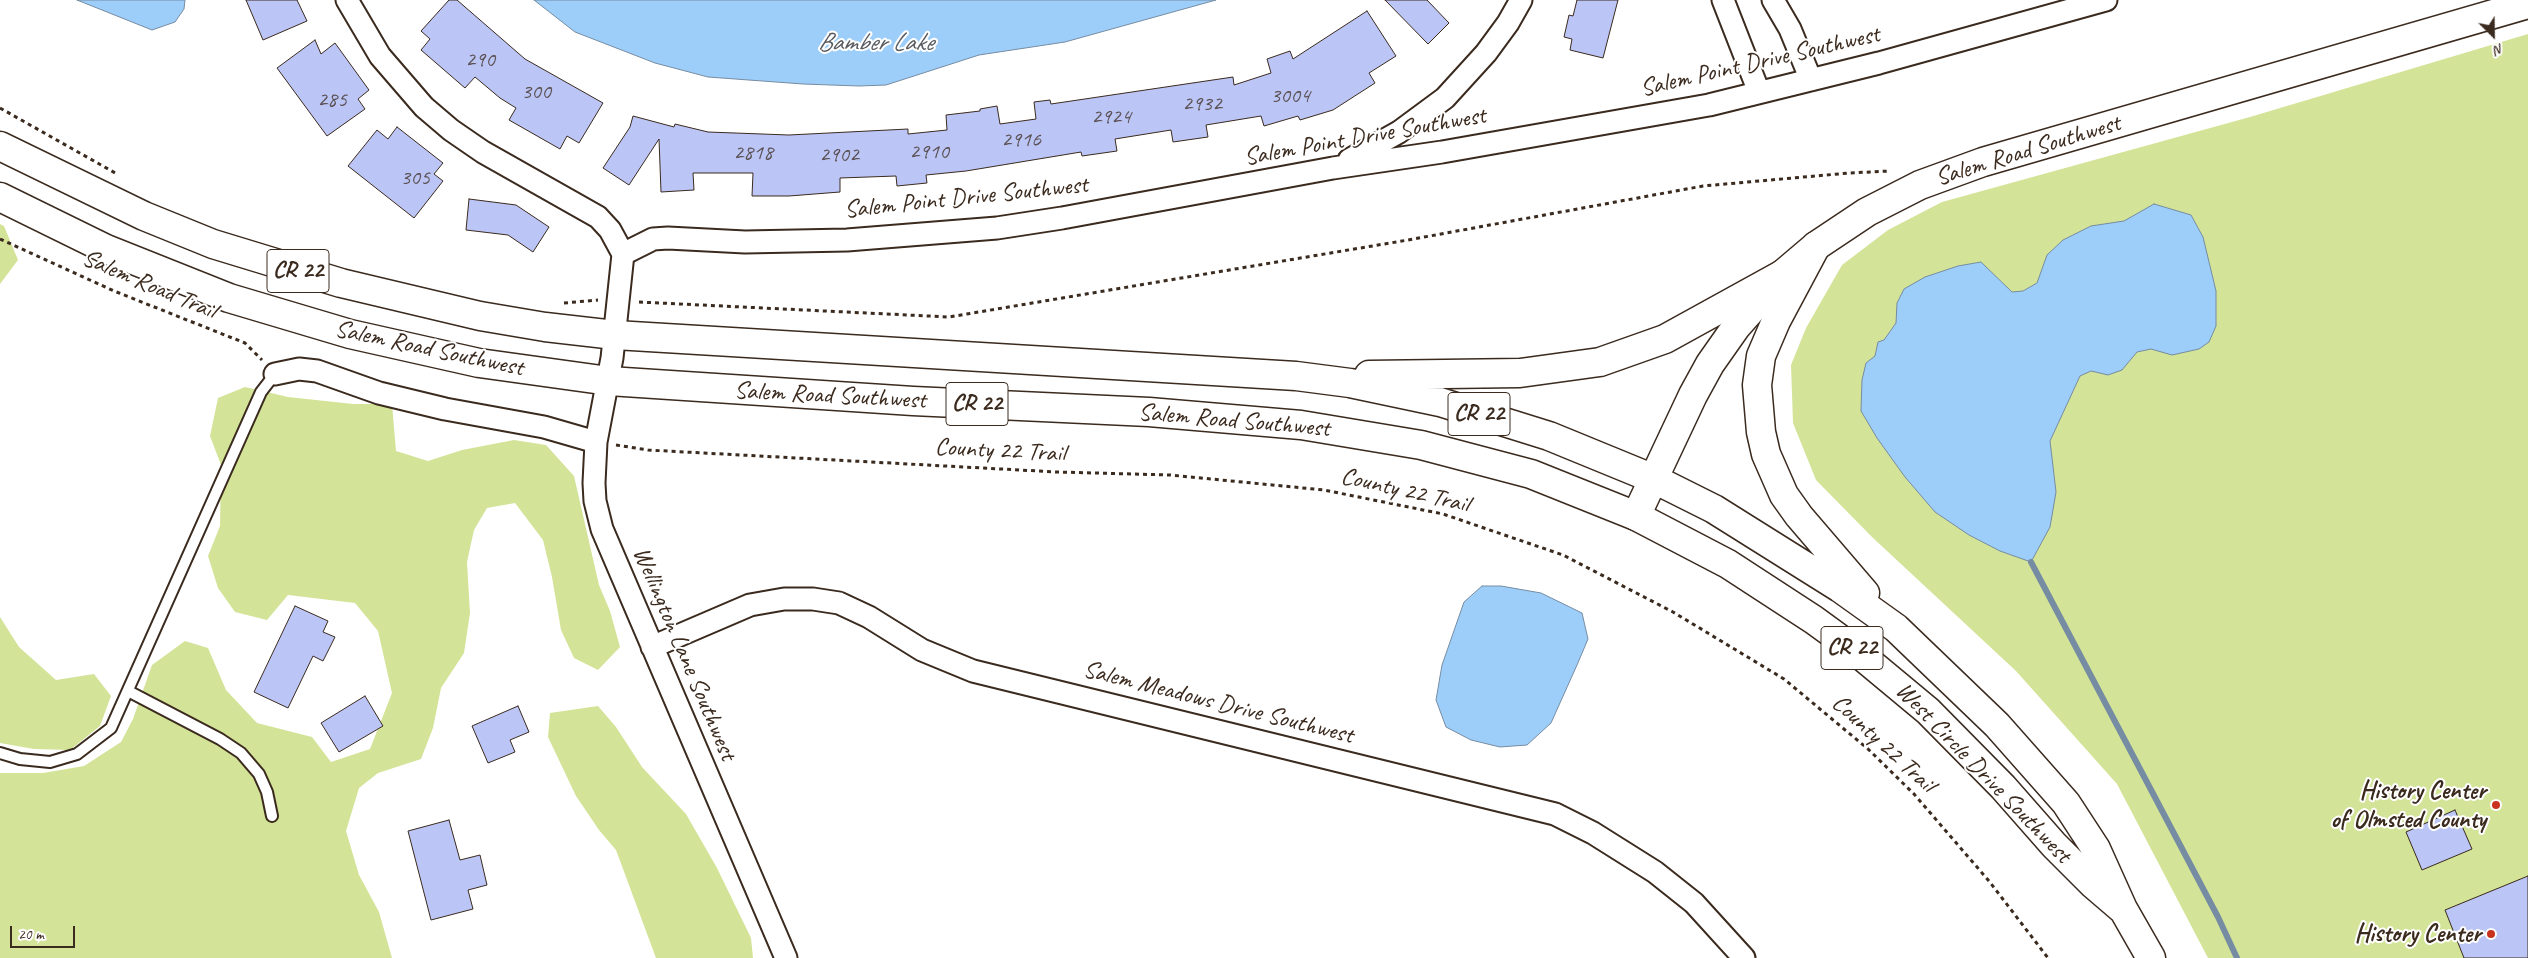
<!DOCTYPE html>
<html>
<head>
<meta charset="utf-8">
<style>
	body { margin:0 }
	#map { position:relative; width:2528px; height:958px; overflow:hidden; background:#fff; font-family:Caveat,sans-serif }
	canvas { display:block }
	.north { position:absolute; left:2468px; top:10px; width:50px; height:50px; -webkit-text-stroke:4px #fff; paint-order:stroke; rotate:157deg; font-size:14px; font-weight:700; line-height:20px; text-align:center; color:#3b2a1e }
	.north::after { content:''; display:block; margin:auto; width:18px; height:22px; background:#3b2a1e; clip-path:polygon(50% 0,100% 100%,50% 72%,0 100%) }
	.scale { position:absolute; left:10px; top:926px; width:65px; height:22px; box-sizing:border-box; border:2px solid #3b2a1e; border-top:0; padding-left:6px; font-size:15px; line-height:18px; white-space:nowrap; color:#3b2a1e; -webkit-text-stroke:4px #fff; paint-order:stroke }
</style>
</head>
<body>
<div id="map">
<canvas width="2528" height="958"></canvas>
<div class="north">N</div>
<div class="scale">20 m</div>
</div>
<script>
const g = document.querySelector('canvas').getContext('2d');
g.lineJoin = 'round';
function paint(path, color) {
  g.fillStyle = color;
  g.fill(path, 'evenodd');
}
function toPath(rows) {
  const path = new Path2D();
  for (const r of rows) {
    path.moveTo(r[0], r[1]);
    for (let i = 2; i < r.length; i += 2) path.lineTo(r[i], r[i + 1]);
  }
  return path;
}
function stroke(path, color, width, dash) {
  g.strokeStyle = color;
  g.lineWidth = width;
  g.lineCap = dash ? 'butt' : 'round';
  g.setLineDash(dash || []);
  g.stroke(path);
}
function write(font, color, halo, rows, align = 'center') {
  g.font = font + ' Caveat,sans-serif';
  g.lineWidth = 4;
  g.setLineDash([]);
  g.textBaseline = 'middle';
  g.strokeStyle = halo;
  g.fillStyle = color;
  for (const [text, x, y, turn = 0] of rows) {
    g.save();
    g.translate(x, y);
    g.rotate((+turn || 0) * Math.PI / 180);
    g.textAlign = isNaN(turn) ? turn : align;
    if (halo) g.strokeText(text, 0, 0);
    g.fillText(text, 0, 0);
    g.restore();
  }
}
const green = toPath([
	[2528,34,2528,958,2208,958,2117,784,2016,671,1872,537,1816,480,1793,423,1791,365,1806,328,1842,265,1888,230,1942,202,2250,117],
	[0,224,4,226,18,260,0,284],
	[245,387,288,397,353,404,392,404,396,451,428,461,462,450,514,440,546,445,574,476,599,585,610,611,620,647,598,670,574,658,561,630,552,577,543,540,515,503,487,508,474,530,467,562,470,613,464,653,441,688,433,728,421,759,378,773,359,788,346,831,359,875,379,912,392,958,0,958,0,773,43,773,84,766,121,742,133,719,152,665,185,641,208,648,226,690,257,723,312,737,331,762,370,749,392,693,378,631,355,603,288,595,267,620,235,612,218,588,208,556,220,526,221,465,210,436,218,398],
	[0,617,19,647,56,680,94,674,111,696,100,726,70,750,34,749,0,743],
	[598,706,616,727,642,767,686,814,717,868,751,938,753,958,656,958,616,850,599,830,576,796,548,737,550,713]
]);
const water = toPath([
	[77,0,185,0,184,9,175,22,152,30,77,0],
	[534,0,1216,0,1065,42,979,55,886,85,859,86,803,84,708,77,655,63,575,32,534,0],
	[2154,204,2191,215,2203,237,2216,291,2216,326,2209,342,2199,349,2172,355,2151,349,2137,352,2122,370,2108,375,2091,371,2080,376,2050,441,2056,492,2050,527,2031,562,2000,551,1969,535,1935,512,1905,477,1877,438,1861,411,1862,380,1866,363,1875,356,1878,342,1884,340,1896,323,1897,303,1904,289,1925,277,1958,266,1981,262,2012,292,2023,291,2037,283,2047,255,2063,240,2091,226,2124,221,2154,204],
	[1482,586,1501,586,1541,593,1582,613,1588,639,1577,665,1551,723,1527,745,1500,747,1471,740,1446,727,1436,700,1442,665,1464,602,1482,586]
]);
const stream = toPath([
	[2031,562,2218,917,2237,958]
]);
const building = toPath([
	[246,0,297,0,307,21,263,40,246,0],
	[449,0,457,0,525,59,603,103,579,143,567,136,560,149,509,120,516,108,500,98,475,77,465,88,421,50,430,39,421,31,449,0],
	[1385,0,1427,0,1449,23,1428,44,1385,0],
	[1577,0,1618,0,1603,58,1570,50,1572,39,1564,37,1569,15,1573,16,1577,0],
	[1367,11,1396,56,1369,73,1375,83,1333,110,1300,120,1298,116,1264,126,1261,116,1206,125,1208,137,1173,142,1171,130,1115,139,1117,151,1082,156,1081,152,966,171,926,175,927,183,897,186,896,176,840,178,840,192,789,196,752,196,753,173,693,173,694,190,661,192,659,139,629,185,603,168,630,127,633,116,674,127,675,124,708,132,789,135,908,129,908,134,947,130,946,115,980,111,980,109,997,106,1000,124,1036,119,1034,102,1050,100,1051,104,1233,77,1234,85,1271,73,1267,59,1290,51,1293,59,1367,11],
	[315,40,321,54,335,43,369,90,358,99,365,109,327,136,277,68,315,40],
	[397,127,443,163,434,174,443,181,414,218,348,166,377,130,388,139,397,127],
	[469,199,516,205,549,227,533,252,508,235,466,230,469,199],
	[295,606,328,621,323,632,335,637,323,661,313,656,288,708,254,692,295,606],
	[365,696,383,726,339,752,321,723,365,696],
	[518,706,529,732,510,740,515,752,488,763,472,726,518,706],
	[2455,810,2472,849,2422,870,2406,832,2455,810],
	[449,820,460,860,480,855,487,885,468,890,473,909,431,920,408,831,449,820],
	[2528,876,2528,958,2464,958,2445,910,2528,876]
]);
const path = toPath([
	[0,108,117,174],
	[0,239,114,291,245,343,262,360],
	[639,302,949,317,1408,240,1703,186,1849,173,1890,171],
	[564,303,598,300],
	[616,445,648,450,1057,472,1170,475,1324,490,1443,514,1563,555,1673,612,1784,679,1868,749,1914,794,1989,881,2048,958]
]);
const lane = toPath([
	[128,691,220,739,241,753,259,774,267,792,272,816],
	[0,753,20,759,50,762,77,754,111,728,261,392,275,374]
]);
const street = toPath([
	[347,0,380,56,424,107,451,130,483,152,598,217,610,230,623,254,612,358,596,442,594,483,595,501,602,529,786,958],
	[1723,0,1759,92],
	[1773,0,1790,29,1811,80],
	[1349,160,1399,132,1445,98,1486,53,1508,23,1521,0],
	[623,254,653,239,668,238,745,242,847,240,997,228,1062,218,1333,168,1442,152,1709,105,1879,63,2106,0],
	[275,374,299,369,317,371,379,393,445,409,544,427,596,442],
	[652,647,750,605,784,599,813,599,839,603,869,617,922,650,973,671,1555,814,1593,833,1655,872,1694,903,1744,958]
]);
const secondary = toPath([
	[1636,516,1693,395,1710,364,1736,327,1783,274,1816,246,1867,212,1920,185,1983,162,2528,4]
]);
const primary = toPath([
	[0,146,144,216,213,244,341,283,480,316,545,327,615,335,1296,376,1350,383,1440,402,1549,436,1654,479,1714,509,1840,588,1896,628,1997,725,2066,803,2096,849,2123,909,2151,958],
	[0,197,106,249,229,298,350,334,479,363,609,381,913,401,1149,412,1301,425,1421,445,1531,474,1636,516,1728,564,1814,620,1851,647,1928,711,2003,787,2054,845,2093,884,2121,908],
	[1816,246,1776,321,1761,356,1757,385,1761,432,1766,454,1784,495,1799,516,1865,593],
	[1369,375,1520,373,1600,362,1665,339,1783,274]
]);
const markers = [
	[2496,805,5,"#c8321e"],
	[2491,934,5,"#c8321e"]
];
const numberNames = [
	["290",480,60],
	["300",536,92],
	["3004",1290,96],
	["285",332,100],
	["2932",1202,104],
	["2924",1111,117],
	["2916",1021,140],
	["2910",929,152],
	["2818",753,153],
	["2902",839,155],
	["305",415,178]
];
const shields = [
	[298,271,62],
	[977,404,62],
	[1479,414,62],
	[1852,648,62]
];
const shieldNames = [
	["CR 22",298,271],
	["CR 22",977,404],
	["CR 22",1479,414],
	["CR 22",1852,648]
];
const streetNames = [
	["Salem Point Drive Southwest",1760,62,-13],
	["Salem Point Drive Southwest",1365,137,-10],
	["Salem Road Southwest",2028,151,-17],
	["Salem Point Drive Southwest",966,198,-6],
	["Salem Road Trail",149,285,23],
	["Salem Road Southwest",429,349,12],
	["Salem Road Southwest",830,396,3],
	["Salem Road Southwest",1234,421,5],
	["County 22 Trail",1000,451,3],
	["County 22 Trail",1405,491,13],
	["Wellington Lane Southwest",684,654,67],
	["Salem Meadows Drive Southwest",1218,703,14],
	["County 22 Trail",1883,744,43],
	["West Circle Drive Southwest",1983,773,46]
];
const poiNames = [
	["History Center",2486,791],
	["of Olmsted County",2486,820],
	["History Center",2481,934]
];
const waterNames = [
	["Bamber Lake",875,43]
];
paint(green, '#d3e397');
paint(water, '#9dcefa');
stroke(water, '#768ca2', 1);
stroke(stream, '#768ca2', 6);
paint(building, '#bbc5f6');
stroke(building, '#3b2a1e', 1);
stroke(lane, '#3b2a1e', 14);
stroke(street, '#3b2a1e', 25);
stroke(secondary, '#3b2a1e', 31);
stroke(primary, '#3b2a1e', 31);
stroke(path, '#3b2a1e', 3, [4, 4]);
stroke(lane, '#fff', 10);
stroke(street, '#fff', 21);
stroke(secondary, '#fff', 28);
stroke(primary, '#fff', 28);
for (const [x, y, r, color] of markers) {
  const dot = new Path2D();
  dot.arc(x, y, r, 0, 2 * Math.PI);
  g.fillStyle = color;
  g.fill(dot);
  stroke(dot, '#fff', 2);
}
write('22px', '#5b5154', null, numberNames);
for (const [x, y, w] of shields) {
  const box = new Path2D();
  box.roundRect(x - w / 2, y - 21.5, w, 43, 4);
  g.fillStyle = '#fff';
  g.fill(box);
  stroke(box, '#3b2a1e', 1);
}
write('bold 24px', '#3b2a1e', null, shieldNames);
write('25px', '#3b2a1e', '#fff', streetNames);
write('bold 25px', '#3b2a1e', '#fff', poiNames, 'right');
write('italic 26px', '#585b60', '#fff', waterNames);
</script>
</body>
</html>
